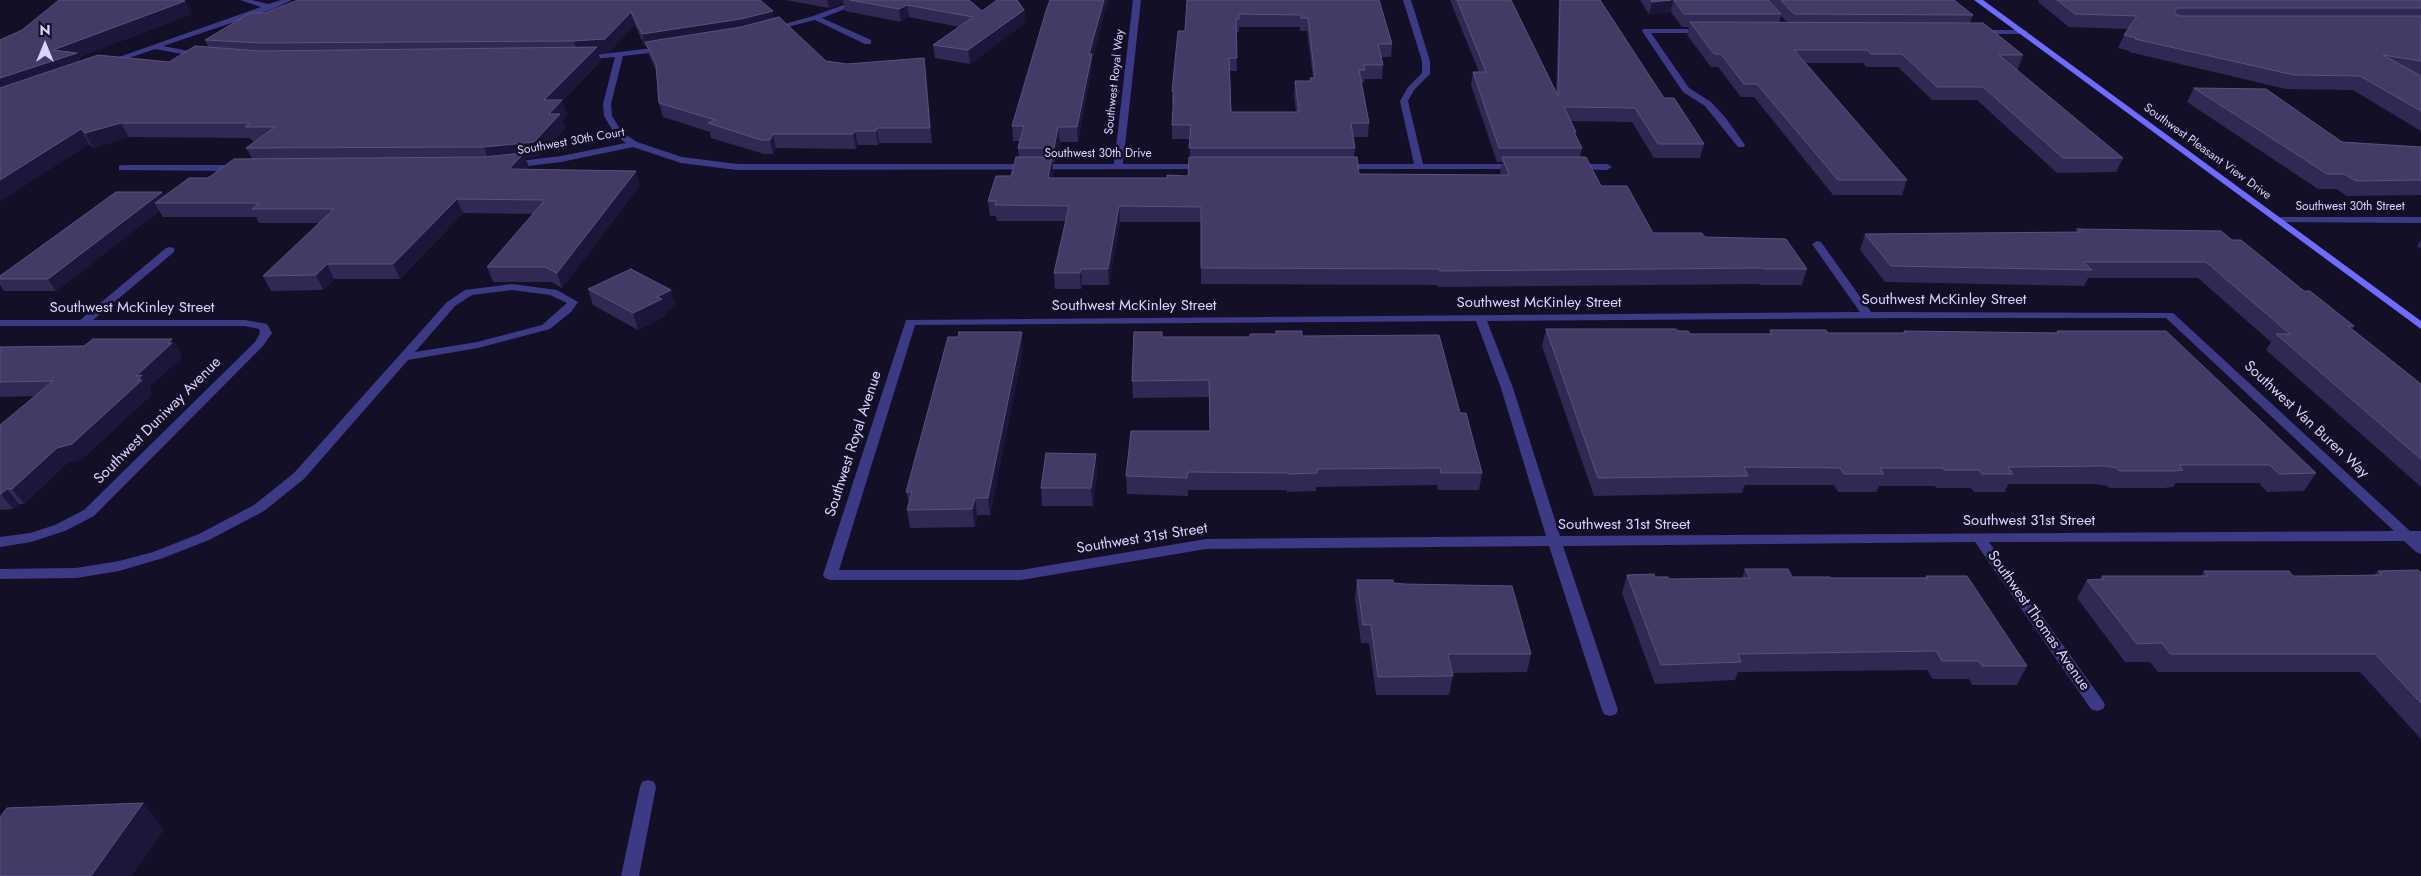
<!DOCTYPE html>
<html>
<head>
<meta charset="utf-8">
<style>
	body { margin:0 }
	#map { position:relative; width:2421px; height:876px; overflow:hidden; background:#130f26; font-family:Jost,sans-serif }
	canvas { display:block }
	.north { position:absolute; left:20px; top:20px; width:50px; height:50px; -webkit-text-stroke:4px #130f26; paint-order:stroke; rotate:0deg; font-size:14px; font-weight:700; line-height:20px; text-align:center; color:#d9d4ff }
	.north::after { content:''; display:block; margin:auto; width:18px; height:22px; background:#d9d4ff; clip-path:polygon(50% 0,100% 100%,50% 72%,0 100%) }
</style>
</head>
<body>
<div id="map">
<canvas width="2421" height="876"></canvas>
<div class="north">N</div>
</div>
<script>
const g = document.querySelector('canvas').getContext('2d');
g.lineJoin = 'round';
function toPath(rows) {
  const path = new Path2D();
  for (const r of rows) {
    path.moveTo(r[0], r[1]);
    for (let i = 2; i < r.length; i += 2) path.lineTo(r[i], r[i + 1]);
  }
  return path;
}
function paint(path, color) {
  g.fillStyle = color;
  g.fill(path, 'evenodd');
}
function stroke(path, color, width, dash) {
  g.strokeStyle = color;
  g.lineWidth = width;
  g.lineCap = dash ? 'butt' : 'round';
  g.setLineDash(dash || []);
  g.stroke(path);
}
function write(font, color, halo, rows, align = 'center') {
  g.font = font + ' Jost,sans-serif';
  g.lineWidth = 5;
  g.setLineDash([]);
  g.textBaseline = 'middle';
  g.strokeStyle = halo;
  g.fillStyle = color;
  for (const [text, x, y, turn = 0] of rows) {
    g.save();
    g.translate(x, y);
    g.rotate((+turn || 0) * Math.PI / 180);
    g.textAlign = isNaN(turn) ? turn : align;
    if (halo) g.strokeText(text, 0, 0);
    g.fillText(text, 0, 0);
    g.restore();
  }
}
const lane = toPath([
	[170,247,174,248,174,252,87,325,79,325,77,323,79,321,166,248,170,247],
	[512,284,557,290,578,302,571,312,550,329,478,348,408,360,304,479,264,511,209,540,163,558,119,571,76,578,0,579,0,569,76,568,119,561,153,552,199,534,254,505,294,473,447,302,465,290,512,284],
	[512,290,550,295,567,303,542,325,477,342,415,352,455,306,472,295,512,290],
	[648,780,654,782,656,787,639,876,621,876,640,787,642,782,648,780]
]);
const street = toPath([
	[240,0,252,0,268,4,281,0,292,0,273,9,163,46,204,54,204,58,155,49,109,65,102,63,261,7,240,0],
	[857,0,868,0,822,18,871,40,871,44,865,44,815,20,771,31,767,29,813,16,857,0],
	[1133,0,1141,0,1123,164,1204,164,1209,167,1207,169,737,170,681,163,633,147,561,162,512,168,507,165,512,162,561,156,626,143,616,136,604,116,603,104,615,57,584,60,580,58,584,56,663,47,666,47,666,51,623,56,611,104,612,116,622,132,637,142,682,157,737,164,1114,164,1133,0],
	[1403,0,1411,0,1430,61,1430,74,1414,90,1408,101,1423,164,1517,164,1520,165,1520,169,1339,169,1339,165,1342,164,1414,164,1400,101,1408,87,1422,73,1422,61,1403,0],
	[1643,29,1707,29,1708,31,1704,33,1651,33,1689,88,1711,102,1725,117,1745,145,1744,147,1738,147,1705,106,1683,92,1642,31,1643,29],
	[1976,30,2024,30,2028,32,2024,34,1976,34,1976,30],
	[1574,164,1607,164,1612,167,1607,170,1571,169,1571,165,1574,164],
	[122,165,237,165,242,168,237,171,119,170,119,166,122,165],
	[2278,217,2421,217,2421,223,2275,222,2273,220,2278,217],
	[1817,241,1821,242,1871,312,2173,313,2410,531,2421,531,2421,554,2416,552,2404,541,1989,542,2103,701,2105,705,2103,709,2097,711,2091,709,1975,542,1563,546,1618,710,1616,714,1610,716,1604,714,1602,710,1549,546,1206,549,1021,580,830,580,825,578,823,575,906,320,1860,312,1812,244,1817,241],
	[1901,318,2166,318,2394,531,1560,536,1513,388,1487,321,1901,318],
	[1476,321,1501,388,1546,536,1206,539,1021,570,839,570,915,325,1476,321],
	[0,320,245,320,267,324,272,333,263,346,94,516,65,531,31,542,0,547,0,537,30,533,55,525,84,510,255,342,260,333,259,329,245,326,0,326,0,320]
]);
const secondary = toPath([
	[1974,0,1983,0,2421,321,2421,329,1974,0]
]);
const wall = toPath([
	[298,0,774,19,826,61,847,64,926,71,932,143,879,143,878,145,858,145,856,149,776,148,773,154,764,154,711,138,710,132,663,117,659,103,656,71,649,55,647,47,645,47,635,25,609,52,598,53,601,61,562,101,567,114,562,120,565,128,539,156,525,158,529,167,527,169,640,185,562,288,551,282,493,282,487,267,533,214,463,213,400,279,334,279,323,290,271,291,263,276,319,223,259,223,256,217,163,217,159,211,56,291,4,291,0,285,0,276,162,192,164,196,252,158,246,148,255,141,252,141,250,138,129,137,93,148,89,144,0,201,0,40,192,14,79,57,81,61,169,62,208,47,205,40,265,13],
	[785,0,969,0,982,11,1024,10,1026,22,970,64,935,58,933,45,959,27,909,17,901,22,845,11,843,3,829,8],
	[1050,0,1108,0,1092,60,1092,67,1078,142,1060,142,1055,162,1053,162,1053,172,1052,178,1167,178,1188,176,1190,157,1190,139,1172,139,1172,125,1174,105,1172,105,1172,91,1185,31,1187,0,1379,0,1392,44,1391,57,1381,57,1383,65,1382,79,1364,79,1364,83,1361,83,1369,123,1368,137,1353,137,1355,148,1354,157,1359,174,1501,175,1500,172,1502,162,1497,162,1471,85,1473,72,1479,72,1450,0,1511,0,1556,92,1559,0,1600,0,1664,98,1704,144,1700,158,1654,158,1632,122,1570,121,1576,132,1575,135,1582,148,1580,157,1601,186,1653,233,1705,237,1807,269,1802,285,1760,285,1758,284,1438,287,1437,285,1201,284,1201,222,1120,222,1109,285,1082,285,1081,289,1055,289,1054,273,1066,221,997,221,996,216,990,216,988,201,1011,176,1019,157,1018,148,1020,141,1013,141,1012,126],
	[1239,27,1300,27,1300,31,1307,31,1313,78,1310,78,1310,81,1295,81,1294,95,1296,112,1231,112,1230,71,1237,71,1236,32,1239,32],
	[1640,0,1781,0,1973,15,1970,23,2023,55,2018,69,2016,69,2123,158,2116,172,2057,173,1977,100,1932,100,1898,67,1866,67,1863,63,1806,63,1907,180,1902,195,1833,195,1754,97,1741,97,1718,67,1711,67,1687,35,1689,27,1682,27,1671,12,1649,14],
	[1781,16,1787,22,1779,22],
	[2039,0,2421,0,2421,76,2420,76,2421,76,2421,131,2353,90,2286,89,2129,52,2130,51,2118,48,2124,35,2128,29,2069,27,2038,2],
	[2194,88,2342,142,2421,147,2421,195,2347,196,2336,189,2318,189,2187,102],
	[2077,229,2232,240,2354,326,2352,329,2421,384,2421,487,2266,350,2271,342,2198,278,2088,278,2084,286,1885,282,1860,250,1865,234,2076,232],
	[2421,239,2421,249,2417,246],
	[588,289,676,306,666,311,667,315,638,330,593,305],
	[1546,329,1678,331,1690,334,1769,334,1770,330,1828,333,1903,333,1904,331,2056,333,2057,331,2316,473,2304,491,2267,492,2259,483,2176,483,2173,487,2164,488,2110,488,2107,486,2095,484,2008,484,2005,492,1974,492,1971,488,1936,488,1935,486,1879,486,1876,492,1838,492,1834,485,1745,485,1742,493,1594,496,1542,346],
	[1302,336,1460,413,1482,473,1479,490,1438,490,1437,485,1316,487,1316,491,1287,492,1287,490,1188,490,1188,496,1127,494,1126,476,1210,431,1209,397,1133,398,1132,381,1162,337,1250,337],
	[172,339,181,354,179,355,181,358,149,387,151,390,150,392,151,395,82,459,67,463,24,504,19,504,13,509,0,510,0,425,35,396,0,397,0,347,84,346],
	[1023,349,990,515,977,515,975,527,910,528,907,510,909,503,906,492],
	[1097,471,1093,506,1042,506,1041,488],
	[1745,569,1792,577,1831,578,1925,578,1926,576,2027,666,2017,685,1972,685,1969,679,1933,679,1927,670,1738,672,1735,680,1655,684,1622,593,1627,575,1655,577,1669,579,1742,578],
	[2204,571,2293,576,2374,575,2378,571,2421,573,2421,739,2360,672,2158,672,2150,662,2125,662,2077,598,2087,580,2100,579,2102,576,2201,576],
	[1357,580,1393,583,1531,654,1527,672,1452,673,1453,676,1449,695,1376,695,1369,643,1361,643,1355,598]
]);
const shadedWall = toPath([
	[827,0,843,0,843,3,829,8],
	[1104,0,1108,0,1092,60,1092,67,1078,142,1077,127,1089,54],
	[1673,0,1671,12,1649,14,1652,2],
	[185,1,192,14,79,57,84,66,0,95,0,78,53,50],
	[907,5,909,17,901,22,899,9],
	[1024,10,1026,22,970,64,968,50],
	[773,11,775,24,645,42,647,47,645,47,642,34],
	[631,12,635,25,609,52,598,53,601,61,562,101,567,114,562,120,565,128,539,156,525,158,529,167,514,183,489,161,484,147,544,100,578,54,574,41],
	[924,58,926,71,932,143,930,128],
	[121,123,129,137,93,148,85,133],
	[1058,127,1060,142,1055,162,1054,148],
	[877,128,879,143,878,145,876,131],
	[81,129,89,144,0,201,0,180],
	[855,131,858,145,856,149,853,134],
	[773,134,776,148,773,154,770,140],
	[1052,157,1053,172,1049,192,1048,178],
	[636,171,640,185,562,288,557,273],
	[162,192,167,203,155,203,159,211,56,291,48,279],
	[457,199,463,213,400,279,393,264],
	[1119,206,1120,222,1109,285,1108,269],
	[327,264,334,279,323,290,316,275],
	[1081,269,1082,285,1081,289,1080,273],
	[671,290,676,306,666,311,667,315,638,330,633,313,657,297],
	[1022,332,1023,349,990,515,988,498],
	[172,339,181,354,179,355,181,358,149,387,151,390,150,392,151,395,82,459,67,463,24,504,12,489,136,376],
	[1096,454,1097,471,1093,506,1091,488],
	[7,489,19,504,13,509,1,494],
	[975,498,977,515,975,527,972,509],
	[143,803,164,830,132,876,91,876]
]);
const building = toPath([
	[59,0,177,0,185,1,53,50,77,53,0,78,0,40,22,30,59,0],
	[298,0,760,0,773,11,741,19,642,34,631,12,605,39,574,41,260,43,205,40,250,13,265,13,298,0],
	[850,0,969,0,982,11,997,0,1017,0,1024,10,968,50,933,45,973,17,907,5,899,9,850,0],
	[1050,0,1104,0,1089,54,1092,54,1077,127,1058,127,1054,148,1018,148,1024,126,1012,126,1046,11,1050,0],
	[1187,0,1379,0,1392,44,1378,44,1383,65,1364,65,1365,70,1359,70,1369,123,1351,123,1355,148,1189,148,1191,125,1172,125,1174,91,1172,91,1178,31,1185,31,1187,0],
	[1239,14,1300,15,1301,18,1308,18,1315,78,1310,78,1311,81,1295,81,1299,112,1231,112,1229,58,1237,58,1236,19,1239,19,1239,14],
	[1457,0,1511,0,1558,96,1560,0,1600,0,1664,98,1674,98,1704,144,1658,144,1635,108,1564,107,1576,132,1574,132,1582,148,1499,148,1473,72,1486,72,1457,0],
	[1651,0,1671,0,1652,2,1651,0],
	[1674,0,1768,0,1781,14,1684,14,1674,0],
	[1781,0,1954,0,1973,15,1794,14,1781,0],
	[2057,0,2421,0,2421,8,2177,8,2174,13,2180,16,2421,16,2421,61,2383,55,2421,76,2421,111,2360,76,2294,75,2135,39,2136,38,2124,35,2137,16,2075,14,2057,0],
	[779,17,826,61,847,64,924,58,930,128,877,128,876,131,855,131,853,134,773,134,770,140,761,140,708,123,715,120,659,103,656,64,645,42,741,27,779,17],
	[1690,22,1983,23,2023,55,1999,55,2123,158,2063,158,1983,87,1937,87,1902,54,1871,54,1867,50,1794,50,1907,180,1838,180,1757,84,1744,84,1721,54,1714,54,1690,22],
	[195,46,260,51,597,47,544,100,562,100,549,114,560,114,534,142,484,147,246,148,275,127,245,127,250,123,121,123,85,133,81,129,0,180,0,88,98,55,169,62,195,46],
	[2194,88,2266,89,2342,142,2421,147,2421,180,2356,181,2344,174,2327,174,2194,88],
	[524,153,509,169,636,171,557,273,545,267,487,267,545,200,457,199,393,264,327,264,316,275,263,276,334,209,252,209,259,203,155,203,189,178,208,178,234,159,484,157,524,153],
	[1016,157,1052,157,1048,178,1167,178,1167,175,1188,176,1189,157,1357,157,1359,174,1509,175,1502,157,1586,157,1601,186,1627,186,1653,233,1702,233,1705,237,1786,239,1807,269,1764,269,1763,268,1440,271,1439,269,1201,268,1201,207,1119,206,1108,269,1081,269,1080,273,1054,273,1069,206,995,205,996,201,988,201,996,176,1011,176,1016,157],
	[116,192,162,192,48,279,0,279,0,276,116,192],
	[2077,229,2221,231,2232,240,2241,240,2304,291,2310,291,2354,326,2348,326,2421,384,2421,459,2276,334,2290,334,2206,262,2083,262,2092,270,1891,266,1865,234,2081,232,2077,229],
	[631,269,671,290,657,297,662,299,633,313,588,289,631,269],
	[1546,329,1676,329,1678,331,1688,331,1690,334,1772,334,1770,330,1826,330,1828,333,1905,333,1904,331,2059,333,2057,331,2166,331,2316,473,2279,474,2270,465,2179,465,2183,470,2174,471,2119,471,2117,468,2105,466,2008,467,2013,474,1982,474,1979,470,1944,470,1943,468,1880,468,1884,474,1844,474,1840,468,1744,467,1748,476,1598,478,1546,329],
	[1276,331,1302,331,1302,336,1439,335,1460,413,1466,413,1482,473,1441,473,1440,468,1317,469,1317,473,1288,474,1288,473,1188,472,1187,478,1126,476,1131,431,1210,431,1209,380,1132,381,1134,332,1162,332,1162,337,1250,337,1250,334,1276,334,1276,331],
	[959,332,1022,332,988,498,975,498,972,509,907,510,912,492,906,492,948,337,958,337,959,332],
	[93,339,172,339,168,343,172,343,136,376,142,375,138,380,142,380,72,444,57,448,12,489,7,489,1,494,0,494,0,425,53,381,0,382,0,347,84,346,93,339],
	[1046,453,1096,454,1091,488,1041,488,1046,453],
	[1745,569,1788,569,1792,577,1830,577,1831,578,1928,578,1926,576,1967,576,2027,666,1982,666,1979,661,1942,661,1936,651,1738,654,1741,662,1661,665,1627,575,1654,574,1655,577,1668,577,1669,579,1750,578,1745,569],
	[2418,570,2421,573,2421,703,2375,654,2170,654,2162,643,2137,644,2087,580,2104,579,2102,576,2208,576,2204,571,2289,571,2293,576,2312,576,2382,575,2378,571,2418,570],
	[1357,580,1393,580,1393,583,1405,584,1512,586,1531,654,1448,654,1453,676,1378,677,1371,625,1363,625,1357,580],
	[143,803,91,876,0,876,0,817,7,808,143,803]
]);
const farStreetnames = [
	["Southwest Royal Way",1115,82,-84],
	["Southwest 30th Court",571,142,-10],
	["Southwest Pleasant View Drive",2207,152,36],
	["Southwest 30th Drive",1098,154],
	["Southwest 30th Street",2350,207]
];
const streetNames = [
	["Southwest McKinley Street",1944,300],
	["Southwest McKinley Street",1539,303],
	["Southwest McKinley Street",1134,306],
	["Southwest McKinley Street",132,308],
	["Southwest Van Buren Way",2306,420,43],
	["Southwest Duniway Avenue",158,421,-45],
	["Southwest Royal Avenue",854,444,-72],
	["Southwest 31st Street",2029,521],
	["Southwest 31st Street",1624,525],
	["Southwest 31st Street",1142,539,-9],
	["Southwest Thomas Avenue",2038,621,55]
];
paint(lane, '#3d3a85');
paint(street, '#3d3a85');
paint(secondary, '#6f6bff');
paint(wall, '#312854');
paint(shadedWall, '#1d163a');
paint(building, '#433a66');
stroke(building, '#5a527e', 1);
write('12px', '#d9d4ff', '#130f26', farStreetnames);
write('15px', '#d9d4ff', '#130f26', streetNames);
</script>
</body>
</html>
